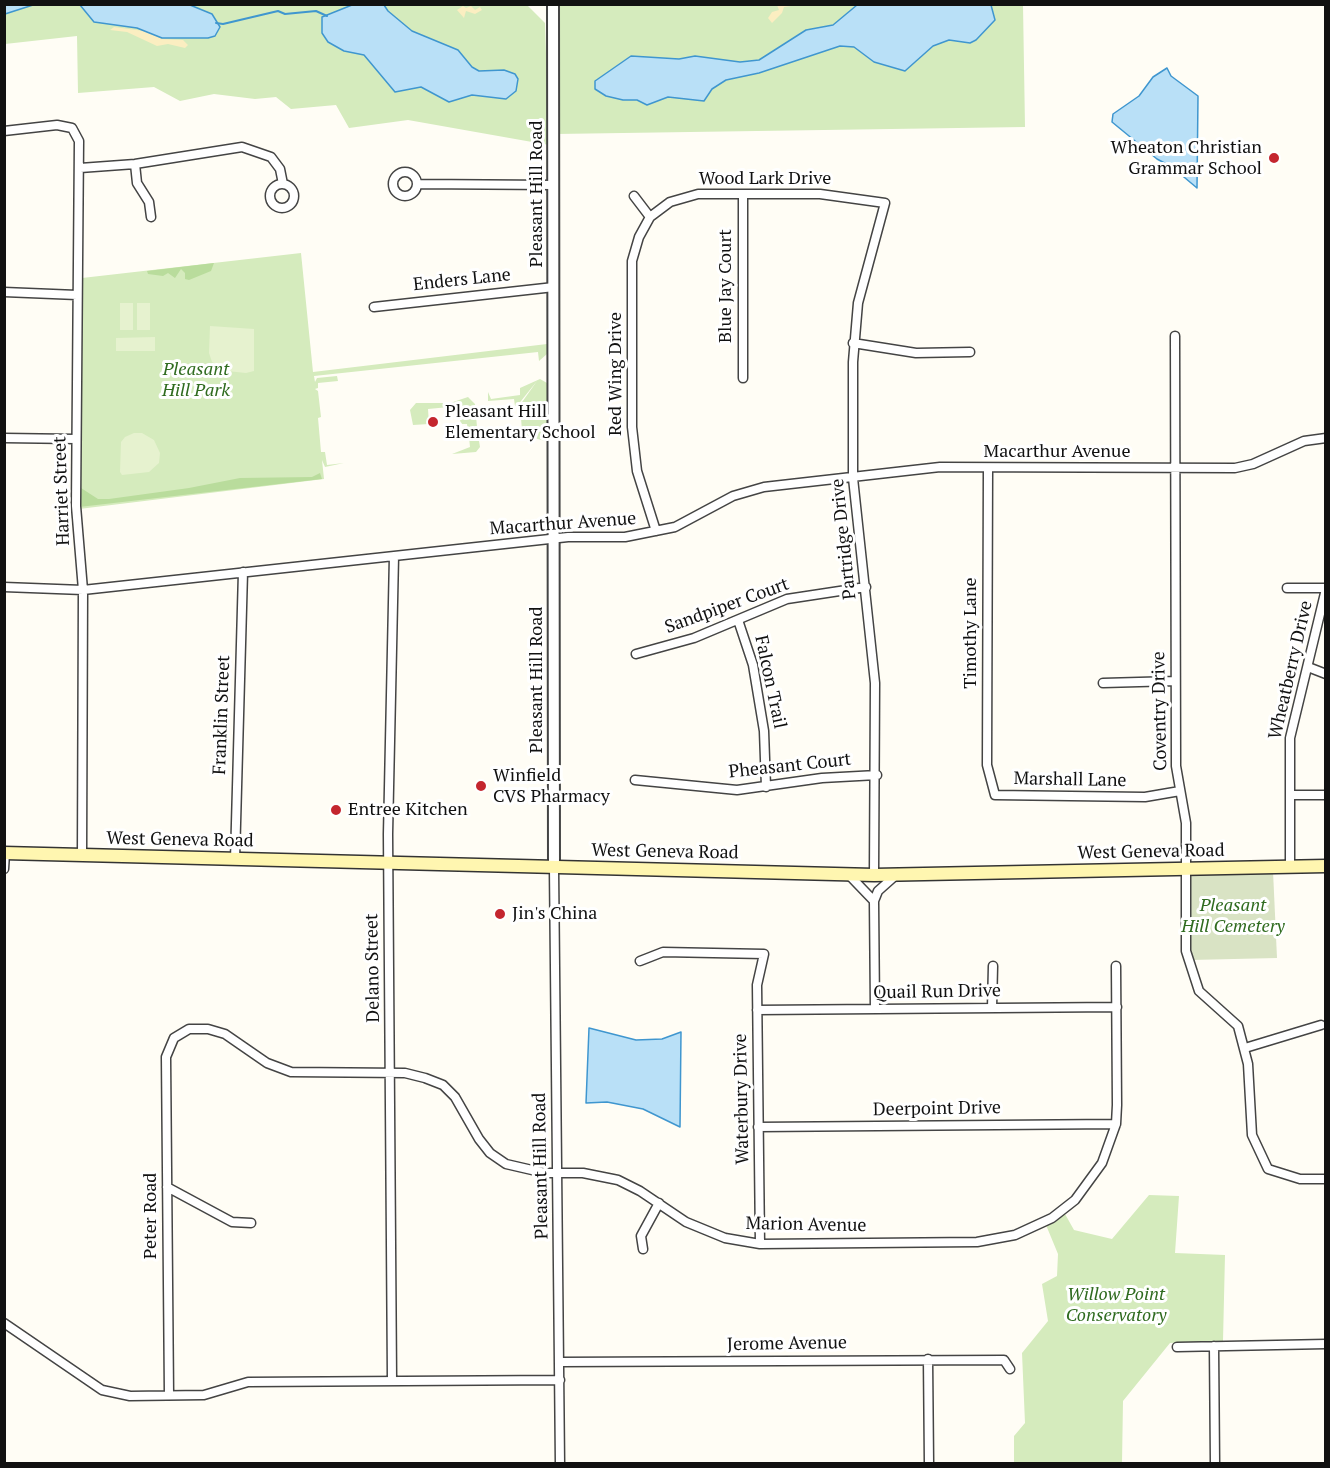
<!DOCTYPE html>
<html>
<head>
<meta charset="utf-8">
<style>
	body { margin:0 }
	#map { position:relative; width:1330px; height:1468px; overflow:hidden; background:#fffdf5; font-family:"PT Serif",serif }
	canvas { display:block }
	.frame { position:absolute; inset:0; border:6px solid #111; pointer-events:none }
</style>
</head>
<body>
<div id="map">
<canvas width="1330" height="1468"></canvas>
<div class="frame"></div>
</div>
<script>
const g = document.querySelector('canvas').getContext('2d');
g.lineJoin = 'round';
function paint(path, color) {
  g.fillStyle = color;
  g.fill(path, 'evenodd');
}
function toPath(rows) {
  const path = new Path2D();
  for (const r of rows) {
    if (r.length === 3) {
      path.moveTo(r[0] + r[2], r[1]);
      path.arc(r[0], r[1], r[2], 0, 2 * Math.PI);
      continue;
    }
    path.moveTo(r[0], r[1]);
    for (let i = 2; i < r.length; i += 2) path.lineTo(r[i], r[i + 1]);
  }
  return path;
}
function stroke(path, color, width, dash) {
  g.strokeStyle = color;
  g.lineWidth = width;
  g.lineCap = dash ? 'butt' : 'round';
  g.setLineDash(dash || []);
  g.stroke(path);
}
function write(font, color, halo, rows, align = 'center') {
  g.font = font + ' "PT Serif",serif';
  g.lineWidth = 6;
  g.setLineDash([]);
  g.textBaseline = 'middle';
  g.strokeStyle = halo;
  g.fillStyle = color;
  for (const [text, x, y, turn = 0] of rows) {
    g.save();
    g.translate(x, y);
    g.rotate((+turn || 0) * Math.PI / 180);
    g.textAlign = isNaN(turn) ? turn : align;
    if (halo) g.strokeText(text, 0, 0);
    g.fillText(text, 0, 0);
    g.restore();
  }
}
const green = toPath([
	[4,5,527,5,545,23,549,145,408,120,349,128,336,105,291,109,276,97,255,99,214,94,180,101,154,87,78,93,77,36,5,44],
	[556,5,1023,5,1025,127,556,134],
	[301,253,313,372,547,344,547,354,539,361,538,352,314,376,315,382,317,378,337,376,338,381,318,383,318,388,315,389,318,391,321,417,318,418,321,452,325,452,327,465,344,463,325,467,322,460,324,479,79,509,82,278],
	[540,379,547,383,547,387,548,437,545,441,527,436,522,431,520,405,537,381,517,406,515,406,514,399,488,401,488,392,491,399,520,395,520,388],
	[468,397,475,404,477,427,468,433,467,424,461,424,457,407,451,407,450,403],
	[416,403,448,403,449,407,428,409,429,424,413,425,410,410],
	[473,436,479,441,480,447,476,452,452,454,470,447,469,437],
	[1149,1195,1179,1196,1175,1253,1225,1255,1223,1341,1170,1343,1123,1401,1122,1463,1014,1464,1014,1436,1025,1423,1022,1353,1048,1321,1042,1284,1057,1276,1058,1254,1046,1225,1065,1214,1074,1230,1112,1239]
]);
const forest = toPath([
	[214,263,211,271,189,280,185,279,185,273,181,269,175,278,168,273,163,276,148,274,147,271],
	[320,473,322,479,79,507,81,488,98,499,109,499,189,488,240,478,312,477]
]);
const sand = toPath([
	[777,5,777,4,798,5,784,7,782,13,772,23,768,18,772,12,779,10],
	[463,6,466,8,471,6,475,10,480,7,482,10,475,14,466,11,464,18,457,10],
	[114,27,144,31,162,39,183,40,188,45,185,48,168,44,157,46,127,32,110,30]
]);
const cemetery = toPath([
	[1273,871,1277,958,1191,960,1189,873]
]);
const pitch = toPath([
	[120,303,133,303,133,330,120,330],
	[137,303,150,303,150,330,137,330],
	[210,326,254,329,254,371,246,373,227,371,212,362,209,353],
	[155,337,155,351,116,351,116,338],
	[134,433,142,433,154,440,160,453,159,463,149,472,122,475,120,472,121,442,125,437]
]);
const water = toPath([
	[4,5,5,4,33,5,5,14,4,5],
	[80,5,190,5,212,14,220,27,215,36,208,38,162,38,137,28,94,22,80,5],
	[352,5,384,5,388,11,412,31,458,50,472,67,479,71,504,70,515,74,518,79,516,91,506,99,472,95,449,102,421,87,395,92,364,55,344,51,328,42,322,33,322,17,352,5],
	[991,5,995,20,976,40,970,43,949,40,933,46,905,71,874,62,854,47,840,46,759,73,726,80,712,89,704,101,668,97,647,105,637,100,623,100,606,96,595,89,595,81,631,56,679,59,695,56,740,62,759,60,806,30,833,25,857,5,991,5],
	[1167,68,1171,76,1198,96,1197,188,1172,167,1157,159,1112,122,1113,114,1139,96,1153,77,1167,68],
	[589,1028,636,1040,662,1039,681,1032,680,1127,643,1109,607,1102,586,1103,589,1028]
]);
const stream = toPath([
	[216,23,223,24,278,11,285,14,316,11,327,16]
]);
const minor = toPath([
	[4,131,57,125,72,128,79,141,76,506,83,590,82,855],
	[135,164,137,183,149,202,151,217],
	[80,168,135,164,242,147,271,157,280,169,283,184],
	[405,184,12],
	[282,196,12],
	[417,184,554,185],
	[743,194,743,378],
	[634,196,650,217],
	[4,292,77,295],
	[374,307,554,287],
	[1175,336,1176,766,1186,823,1186,951,1199,991,1238,1026,1248,1064,1252,1135,1268,1169,1300,1179,1326,1179],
	[853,343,916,353,970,352],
	[4,438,76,439],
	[988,469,987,765,995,795,1145,797,1180,791],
	[656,531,637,471,632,427,632,261,639,237,650,217,670,202,698,194,820,194,885,203,858,303,853,362,853,478,875,683,874,875],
	[4,587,83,590,568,537,625,537,675,527,733,496,764,487,940,467,1235,468,1253,464,1304,441,1326,438],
	[1287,588,1326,588],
	[738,620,753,665,764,731,766,787],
	[636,654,694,638,787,599,866,587],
	[1308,667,1326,674],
	[1103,683,1175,681],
	[635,780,737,790,822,778,877,775],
	[1290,795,1326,795],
	[235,859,243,572],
	[1290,867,1290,738,1326,589],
	[554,868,560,1464],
	[4,869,5,853],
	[849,875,874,901],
	[640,961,663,952,764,954,757,985,760,1244],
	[992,1008,993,966],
	[875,1009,874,901,878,891,896,875],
	[757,1010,1117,1007],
	[1245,1048,1321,1025],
	[758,1127,1116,1124],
	[167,1187,232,1222,251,1223],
	[643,1249,641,1236,659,1203],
	[4,1323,102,1390,130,1396,204,1395,248,1382,560,1380],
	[1214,1346,1215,1464],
	[1177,1347,1326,1344],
	[928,1359,929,1464],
	[560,1362,1004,1360,1010,1369],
	[392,1380,388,834,394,556],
	[169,1395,166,1057,174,1038,189,1029,208,1029,225,1034,267,1063,291,1072,405,1073,425,1078,443,1085,455,1097,479,1139,490,1153,506,1164,545,1173,583,1173,618,1180,640,1191,686,1222,725,1238,760,1244,977,1242,1015,1235,1052,1218,1075,1200,1102,1163,1116,1124,1117,1105,1116,966]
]);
const tertiary = toPath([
	[553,4,554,868]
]);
const secondary = toPath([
	[4,853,874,875,1326,866]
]);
const markers = [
	[1274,158,6,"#c4262e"],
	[433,422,6,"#c4262e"],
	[481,786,6,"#c4262e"],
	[336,810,6,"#c4262e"],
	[500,914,6,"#c4262e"]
];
const poiNames = [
	["Wheaton Christian",1262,148,"right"],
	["Grammar School",1262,169,"right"],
	["Pleasant Hill",445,412],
	["Elementary School",445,433],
	["Winfield",493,776],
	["CVS Pharmacy",493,797],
	["Entree Kitchen",348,810],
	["Jin's China",512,914]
];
const streetNames = [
	["Wood Lark Drive",765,179],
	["Pleasant Hill Road",537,194,-90],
	["Enders Lane",462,280,-6],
	["Blue Jay Court",726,286,-90],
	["Red Wing Drive",616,374,-90],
	["Macarthur Avenue",1057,452],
	["Harriet Street",62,491,-92],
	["Macarthur Avenue",563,524,-4],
	["Partridge Drive",844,539,-96],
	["Sandpiper Court",727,606,-20],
	["Timothy Lane",971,633,-90],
	["Wheatberry Drive",1291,670,-77],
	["Pleasant Hill Road",537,680,-90],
	["Falcon Trail",770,682,78],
	["Coventry Drive",1160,711,-91],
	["Franklin Street",222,715,-88],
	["Pheasant Court",790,766,-6],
	["Marshall Lane",1070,780,1],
	["West Geneva Road",180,840,1],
	["West Geneva Road",665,852,1],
	["West Geneva Road",1151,852,-1],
	["Delano Street",373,968,-91],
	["Quail Run Drive",937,992,-1],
	["Waterbury Drive",742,1099,-91],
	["Deerpoint Drive",937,1109,-1],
	["Pleasant Hill Road",541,1166,-91],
	["Peter Road",151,1216,-90],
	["Marion Avenue",806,1225,1],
	["Jerome Avenue",787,1344,-1]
];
const parkNames = [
	["Pleasant",196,370],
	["Hill Park",196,391],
	["Pleasant",1233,906],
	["Hill Cemetery",1233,927],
	["Willow Point",1116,1295],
	["Conservatory",1116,1316]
];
paint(green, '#d5ebbd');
paint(forest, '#b9dc9c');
paint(sand, '#fbeec1');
paint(cemetery, '#d9e3c4');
paint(pitch, '#e6f2cf');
paint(water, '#b9e0f7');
stroke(water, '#3f96cf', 1.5);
stroke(stream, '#3f96cf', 2);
stroke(minor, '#444', 11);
stroke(tertiary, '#444', 14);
stroke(secondary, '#333', 15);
stroke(minor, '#fff', 8);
stroke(tertiary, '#fff', 10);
stroke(secondary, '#fff6b0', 12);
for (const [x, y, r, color] of markers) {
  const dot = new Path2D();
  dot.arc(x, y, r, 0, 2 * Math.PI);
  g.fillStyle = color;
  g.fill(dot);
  stroke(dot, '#fff', 2);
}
write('18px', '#111', '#fff', poiNames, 'left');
write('18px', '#111', '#fff', streetNames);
write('italic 18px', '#2f6b1f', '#fff', parkNames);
</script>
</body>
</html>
